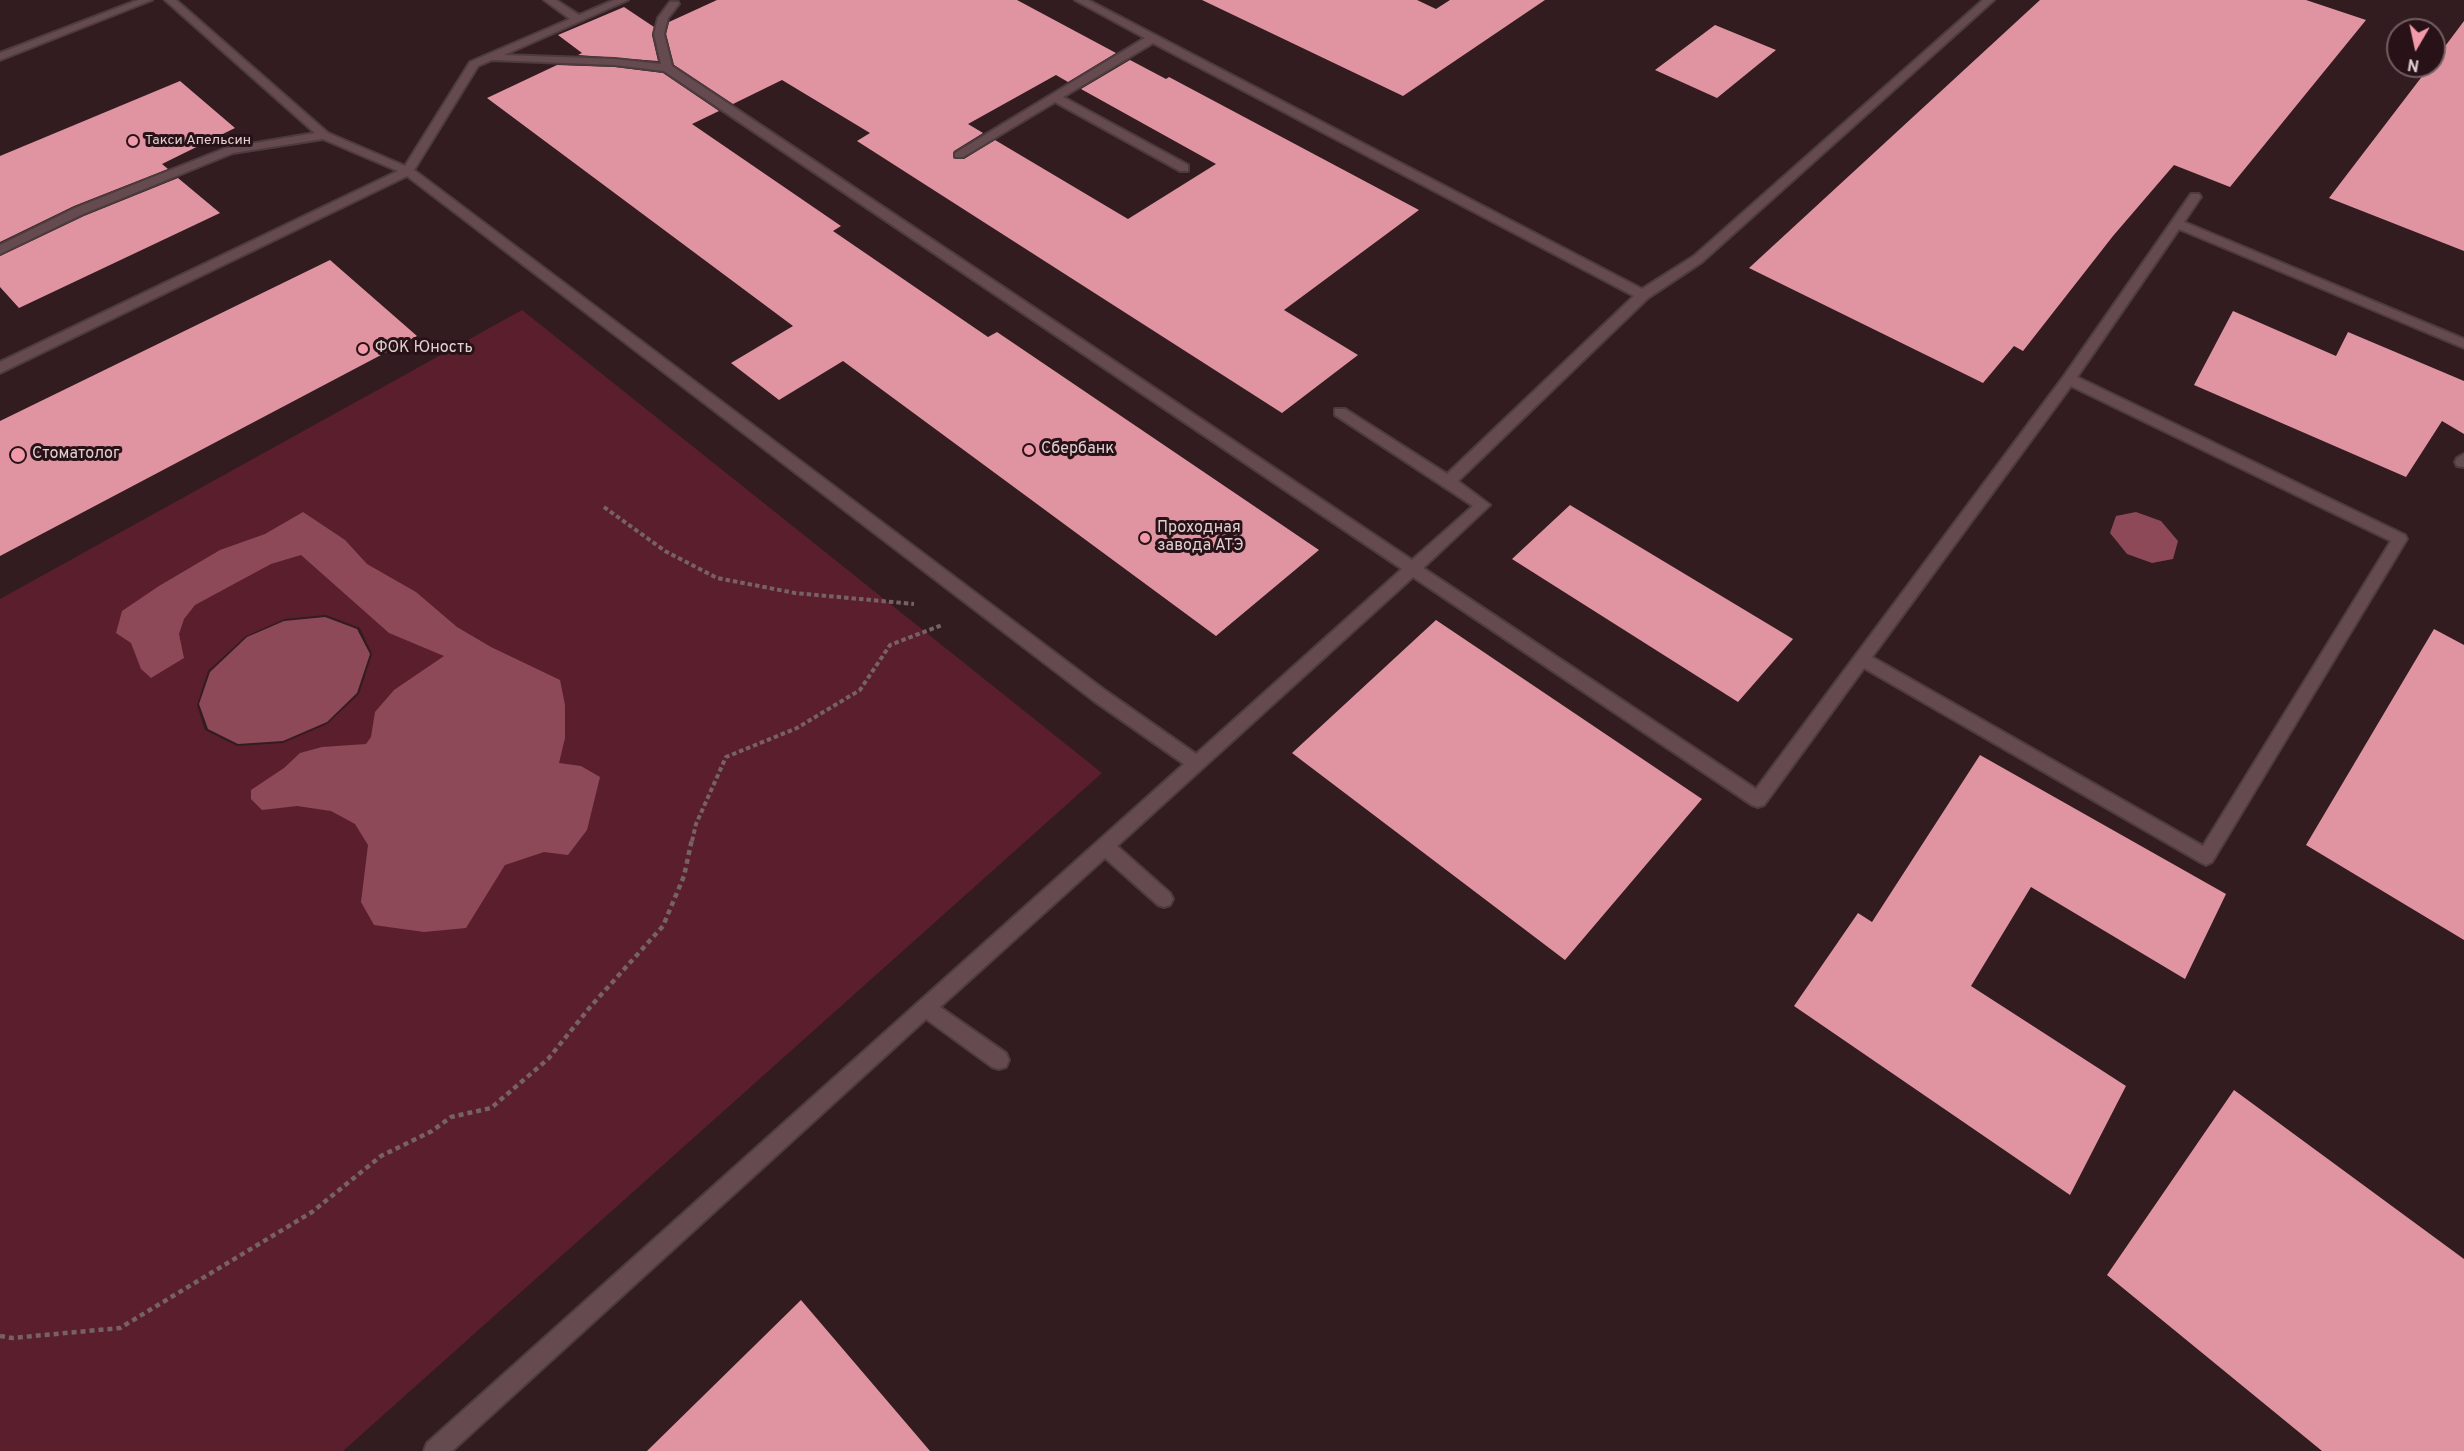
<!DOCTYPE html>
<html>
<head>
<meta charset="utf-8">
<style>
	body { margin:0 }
	#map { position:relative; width:2464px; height:1451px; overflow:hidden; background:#321c20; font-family:Overpass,sans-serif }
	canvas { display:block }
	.north { position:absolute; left:2386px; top:18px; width:60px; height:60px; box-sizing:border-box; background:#281217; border:2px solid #725e62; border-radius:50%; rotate:189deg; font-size:16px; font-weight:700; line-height:24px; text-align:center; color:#e0d0d2 }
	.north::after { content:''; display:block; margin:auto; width:21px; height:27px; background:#f39aaa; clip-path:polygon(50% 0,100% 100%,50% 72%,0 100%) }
</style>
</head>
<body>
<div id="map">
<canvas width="2464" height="1451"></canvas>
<div class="north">N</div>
</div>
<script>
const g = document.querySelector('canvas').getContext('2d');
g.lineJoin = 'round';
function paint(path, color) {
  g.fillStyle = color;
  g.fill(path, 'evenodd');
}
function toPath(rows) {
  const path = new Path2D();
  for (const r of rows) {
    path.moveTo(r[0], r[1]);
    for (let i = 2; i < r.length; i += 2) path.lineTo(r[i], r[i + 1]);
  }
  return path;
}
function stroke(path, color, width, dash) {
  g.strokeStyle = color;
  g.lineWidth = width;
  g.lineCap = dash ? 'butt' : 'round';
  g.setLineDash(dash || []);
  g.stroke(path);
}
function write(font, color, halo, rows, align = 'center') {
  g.font = font + ' Overpass,sans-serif';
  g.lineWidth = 6;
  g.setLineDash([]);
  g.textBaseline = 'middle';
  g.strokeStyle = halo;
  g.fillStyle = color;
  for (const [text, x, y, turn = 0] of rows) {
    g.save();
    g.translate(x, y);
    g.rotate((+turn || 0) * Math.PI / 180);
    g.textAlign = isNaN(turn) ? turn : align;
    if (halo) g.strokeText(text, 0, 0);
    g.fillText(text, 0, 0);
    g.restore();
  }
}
const green = toPath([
	[522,310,1102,773,343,1451,0,1451,0,599],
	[326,615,360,628,372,654,359,694,327,724,283,743,237,746,205,730,197,705,208,671,246,636,285,619]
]);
const water = toPath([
	[303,512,345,540,367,564,416,592,457,627,491,647,560,680,565,705,565,738,559,763,581,766,600,777,587,830,568,855,544,852,505,865,466,928,424,932,374,925,361,902,368,845,355,824,331,811,297,806,262,810,251,799,251,790,284,768,300,753,322,747,366,744,371,737,375,712,394,690,444,656,389,633,301,555,271,564,195,605,184,619,179,634,184,658,151,678,141,669,131,643,116,633,122,611,159,586,220,550,265,534],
	[2136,512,2161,521,2178,541,2173,559,2152,563,2127,554,2110,533,2116,516],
	[325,617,357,629,370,654,357,693,327,722,283,741,238,744,208,729,199,704,210,672,247,637,284,621]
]);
const building = toPath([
	[717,0,1017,0,1116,53,1068,82,1056,75,968,124,983,133,954,151,953,157,964,159,995,140,1128,219,1216,164,1081,89,1130,60,1166,79,1169,77,1419,210,1284,310,1358,355,1282,413,857,141,870,133,782,80,733,104,674,65,666,34,669,22],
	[1202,0,1417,0,1436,9,1450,0,1545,0,1403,96],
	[2040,0,2306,0,2366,20,2230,187,2174,165,2113,236,2023,351,2014,346,1983,383,1749,268],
	[624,7,654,27,652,35,658,61,578,55,582,53,558,35],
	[2464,21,2464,251,2329,198,2430,66,2434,66,2434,61],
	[1715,25,1776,50,1717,98,1655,70],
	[557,65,615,67,663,73,719,111,692,124,841,226,833,231,988,337,997,332,1319,550,1216,636,843,361,779,400,731,363,793,326,487,98],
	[180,81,235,128,162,164,168,169,74,206,0,242,0,156],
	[178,178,220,213,19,308,0,287,0,256,84,216],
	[330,260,417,336,0,556,0,421],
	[2233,311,2336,356,2348,332,2464,381,2464,434,2442,421,2406,477,2194,385],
	[1570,505,1793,639,1738,702,1512,559],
	[1436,620,1702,799,1565,960,1292,753],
	[2434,629,2464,645,2464,940,2306,845],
	[1980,755,2226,894,2185,979,2031,887,1971,986,2126,1086,2070,1195,1794,1006,1858,913,1872,922],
	[2234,1090,2464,1259,2464,1451,2322,1451,2107,1275],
	[801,1300,930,1451,647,1451]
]);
const pathFar1 = toPath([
	[604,507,665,551,717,578,795,593,914,604],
	[692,841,696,824,726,757,797,728,860,690,890,645,942,625]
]);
const path = toPath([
	[0,1336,12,1338,120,1328,312,1212,381,1156,432,1131,451,1117,491,1108,548,1059,591,1006,663,926,684,876,692,839]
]);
const service = toPath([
	[138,0,152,0,0,60,0,53,138,0],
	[165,0,176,0,328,133,405,166,470,62,570,19,544,0,556,0,579,15,614,0,628,0,504,55,615,59,661,64,654,34,658,18,670,2,678,2,679,4,668,18,664,34,672,66,1412,560,1473,506,1335,415,1335,409,1345,409,1447,474,1634,296,1153,43,1063,97,1188,165,1188,171,1180,171,1055,102,963,157,955,157,955,153,1145,38,1075,0,1088,0,1642,289,1694,256,1983,0,1994,0,1702,262,1648,298,1458,481,1490,505,1423,568,1756,789,2064,376,2191,194,2199,194,2201,197,2184,222,2464,339,2464,348,2179,229,2077,377,2405,535,2407,539,2212,862,2206,865,2200,862,1864,668,1764,805,1758,807,1752,805,1413,577,1117,846,1170,893,1173,899,1170,905,1164,907,1158,905,1105,858,940,1007,1006,1053,1009,1060,1006,1067,999,1069,992,1067,926,1019,452,1451,424,1451,427,1443,1184,764,1094,701,407,176,0,373,0,362,398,171,323,139,233,153,83,214,0,254,0,245,75,208,226,148,315,133,165,0],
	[492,60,615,65,664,71,1402,569,1196,754,1106,691,414,170,478,66,492,60],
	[2071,386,2391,541,2203,846,1872,657,2071,386],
	[2464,454,2464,467,2457,466,2455,462,2457,458,2464,454]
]);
const markers = [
	[133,141,6,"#f39aaa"],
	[363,349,6,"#f39aaa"],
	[1029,450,6,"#f39aaa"],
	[18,455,8,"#f39aaa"],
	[1145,538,6,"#f39aaa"]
];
const farPoinames = [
	["Такси Апельсин",145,141]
];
const poiNames = [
	["ФОК Юность",375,349],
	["Сбербанк",1041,450],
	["Стоматолог",32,455],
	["Проходная",1157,529],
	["завода АТЭ",1157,547]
];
paint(green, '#5b1e2d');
paint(water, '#8d4957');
paint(building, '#e094a2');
stroke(service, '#4d3b3e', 4);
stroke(pathFar1, '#766266', 4, [4.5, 3]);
stroke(path, '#766266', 4.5, [5, 4]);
paint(service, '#654b4f');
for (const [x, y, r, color] of markers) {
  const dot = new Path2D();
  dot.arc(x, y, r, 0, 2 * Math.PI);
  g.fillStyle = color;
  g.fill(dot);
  stroke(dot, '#281217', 2);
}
write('14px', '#e0d0d2', '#281217', farPoinames, 'left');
write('16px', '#e0d0d2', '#281217', poiNames, 'left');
</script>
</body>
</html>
